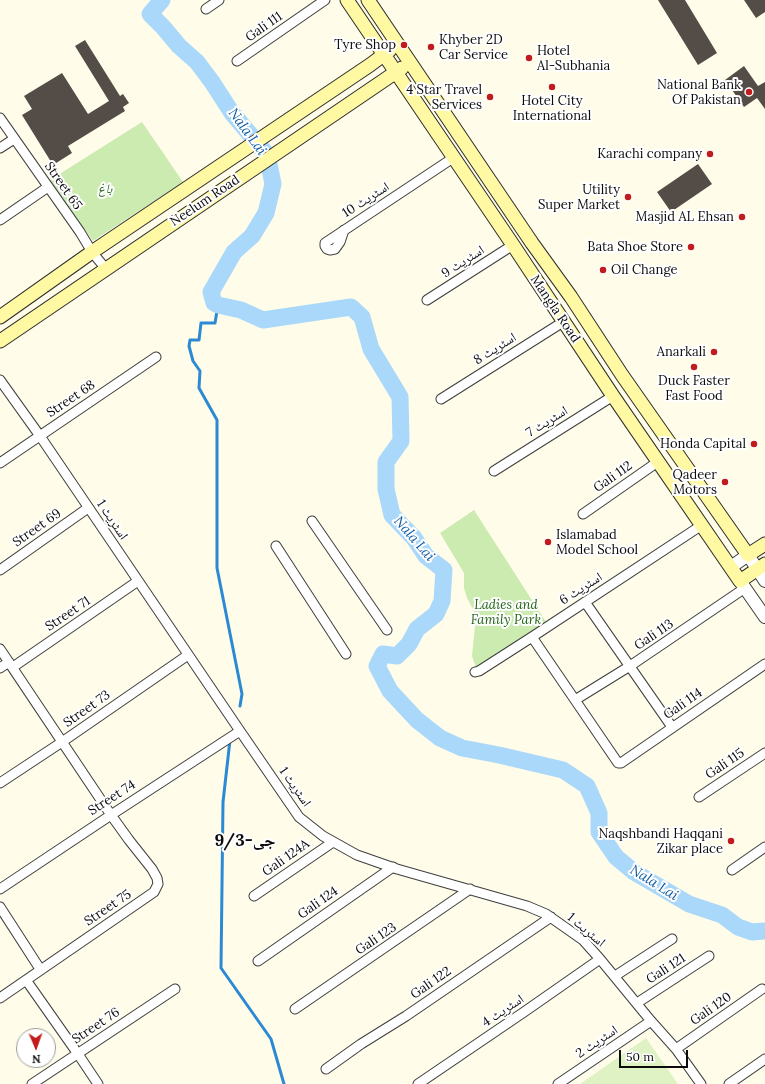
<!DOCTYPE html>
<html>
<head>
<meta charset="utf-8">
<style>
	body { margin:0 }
	#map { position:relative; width:765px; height:1084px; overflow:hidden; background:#fffce9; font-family:Lora,serif }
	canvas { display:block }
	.north { position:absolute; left:16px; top:1028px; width:40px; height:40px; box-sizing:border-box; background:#fff; border:1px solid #9d9d9d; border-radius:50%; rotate:178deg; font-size:11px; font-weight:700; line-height:16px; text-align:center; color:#0b0b0b }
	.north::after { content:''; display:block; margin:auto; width:14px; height:18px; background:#c21b1b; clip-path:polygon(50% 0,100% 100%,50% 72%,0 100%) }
	.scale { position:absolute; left:619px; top:1050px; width:69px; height:18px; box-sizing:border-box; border:2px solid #0b0b0b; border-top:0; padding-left:5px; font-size:12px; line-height:14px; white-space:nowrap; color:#0b0b0b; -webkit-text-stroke:3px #fff; paint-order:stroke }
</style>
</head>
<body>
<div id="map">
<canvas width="765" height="1084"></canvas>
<div class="north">N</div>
<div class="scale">50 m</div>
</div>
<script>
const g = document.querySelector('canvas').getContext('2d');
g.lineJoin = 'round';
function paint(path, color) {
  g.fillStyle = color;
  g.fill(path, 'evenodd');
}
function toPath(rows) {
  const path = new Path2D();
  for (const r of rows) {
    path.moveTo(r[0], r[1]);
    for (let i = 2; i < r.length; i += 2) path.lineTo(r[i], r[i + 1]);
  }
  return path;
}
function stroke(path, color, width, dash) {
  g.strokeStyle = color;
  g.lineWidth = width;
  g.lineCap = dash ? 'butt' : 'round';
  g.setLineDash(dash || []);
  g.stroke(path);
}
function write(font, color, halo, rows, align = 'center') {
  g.font = font + ' Lora,"Noto Naskh Arabic",serif';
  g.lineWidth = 4;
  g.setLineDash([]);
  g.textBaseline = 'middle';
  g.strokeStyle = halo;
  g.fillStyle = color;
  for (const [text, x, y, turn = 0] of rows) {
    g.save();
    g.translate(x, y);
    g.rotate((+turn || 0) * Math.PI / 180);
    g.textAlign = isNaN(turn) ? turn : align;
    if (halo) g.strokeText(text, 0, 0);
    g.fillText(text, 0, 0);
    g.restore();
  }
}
const green = toPath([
	[142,122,183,182,93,241,50,180],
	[474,510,546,622,476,668,472,656,476,615,467,598,464,588,464,573,440,533]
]);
const pitch = toPath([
	[646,1038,678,1084,580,1084]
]);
const stream = toPath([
	[218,305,215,323,201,323,199,340,190,340,189,346,193,361,200,371,199,388,217,420,217,568,242,694,240,706],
	[230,740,223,802,221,968,271,1039,284,1084]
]);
const river = toPath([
	[162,0,150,14,163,27,179,46,197,62,212,82,232,113,264,151,269,164,273,184,266,213,252,236,234,252,211,292,214,303,218,305,241,310,263,320,351,307,362,317,371,349,400,397,401,441,386,462,386,489,392,515,414,538,426,556,444,570,442,601,436,614,417,629,409,644,397,656,383,654,377,666,390,691,417,720,440,738,462,748,499,755,563,770,587,786,599,813,599,832,616,857,634,872,689,904,722,915,738,927,752,932,765,931]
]);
const building = toPath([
	[658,0,685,0,717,53,698,65],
	[744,0,765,0,765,12,756,18],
	[85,40,120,96,123,94,129,103,123,107,125,111,68,146,72,153,53,165,22,115,32,109,24,96,62,73,88,114,109,101,75,46],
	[744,66,758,86,765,82,765,109,757,98,744,107,725,80],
	[698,164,712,184,671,212,657,192]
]);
const minor = toPath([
	[206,9,219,0],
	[237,61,325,0],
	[0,118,80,232,92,252,106,269],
	[0,148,14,139],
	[0,220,48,187],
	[344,230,340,242,335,249,330,250,327,249,325,246,325,243,453,158],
	[427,300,513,245],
	[0,380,40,436,240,731,299,817,323,836,357,855,397,869,527,906,546,914,583,940,600,959,651,1021,676,1049,701,1084],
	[441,399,563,322],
	[0,463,156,357],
	[494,471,613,396],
	[583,514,659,461],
	[312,521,387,630],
	[276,546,346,654],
	[0,570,88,508],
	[585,602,672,727],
	[532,637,618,763,621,763,765,664],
	[0,649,111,815,129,840,152,869,157,878,158,884,154,892,0,998],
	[13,667,138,581],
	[0,668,9,662],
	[475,672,479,671,532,637,702,525],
	[575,700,630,666,745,588],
	[0,783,62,742,188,655],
	[699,797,765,753],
	[732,870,765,847],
	[0,889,111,815,240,731],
	[254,896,333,842],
	[0,907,40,969],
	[258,961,393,867],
	[615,976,672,939],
	[26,980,78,1054,98,1084],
	[637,1003,709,956],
	[295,1009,470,889],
	[676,1049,762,989],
	[326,1069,361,1044,406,1016,551,917],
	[32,1084,175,989],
	[418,1084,524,1012,600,959],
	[558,1084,651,1021],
	[729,1084,765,1059]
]);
const tertiary = toPath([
	[731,567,748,555,765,581],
	[740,581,765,617]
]);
const secondary = toPath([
	[347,0,513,245,613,396,740,581,765,564],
	[368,0,532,243,571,297,622,375,748,555,765,544],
	[0,317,92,252,370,65,390,50],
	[0,341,402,68]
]);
const markers = [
	[404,45,4,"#c21b1b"],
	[431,47,4,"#c21b1b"],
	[529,58,4,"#c21b1b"],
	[552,87,4,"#c21b1b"],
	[749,92,4,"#c21b1b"],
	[490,97,4,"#c21b1b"],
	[710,154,4,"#c21b1b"],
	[628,197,4,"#c21b1b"],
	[742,217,4,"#c21b1b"],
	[691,247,4,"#c21b1b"],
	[603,270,4,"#c21b1b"],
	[714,352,4,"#c21b1b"],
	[694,367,4,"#c21b1b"],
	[754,444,4,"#c21b1b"],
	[725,482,4,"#c21b1b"],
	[548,542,4,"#c21b1b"],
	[731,841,4,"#c21b1b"]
];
const streetNames = [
	["Gali 111",264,27,-35],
	["Street 65",63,186,55],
	["اسٹریٹ 10",366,200,-33],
	["Neelum Road",205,201,-34],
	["اسٹریٹ 9",463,262,-33],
	["Mangla Road",555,309,56],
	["اسٹریٹ 8",495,349,-32],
	["Street 68",71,399,-34],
	["اسٹریٹ 7",547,422,-32],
	["Gali 112",613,477,-35],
	["اسٹریٹ 1",112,520,56],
	["Street 69",37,528,-35],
	["اسٹریٹ 6",581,589,-33],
	["Street 71",68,614,-34],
	["Gali 113",654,635,-34],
	["Gali 114",683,704,-35],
	["Street 73",87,709,-35],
	["Gali 115",725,764,-34],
	["اسٹریٹ 1",295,787,55],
	["Street 74",112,798,-33],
	["Gali 124A",286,858,-35],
	["Gali 124",318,903,-35],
	["Street 75",108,908,-34],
	["اسٹریٹ 1",586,930,40],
	["Gali 123",376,939,-34],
	["Gali 121",666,969,-33],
	["Gali 122",431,983,-35],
	["Gali 120",711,1009,-35],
	["اسٹریٹ 4",503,1011,-34],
	["Street 76",96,1026,-34],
	["اسٹریٹ 2",597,1042,-34]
];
const poiNames = [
	["Khyber 2D",439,40,"left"],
	["Car Service",439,55,"left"],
	["Tyre Shop",396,45],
	["Hotel",537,51,"left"],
	["Al-Subhania",537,66,"left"],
	["National Bank",741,85],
	["Of Pakistan",741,100],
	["4 Star Travel",482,90],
	["Services",482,105],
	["Hotel City",552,101,"center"],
	["International",552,116,"center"],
	["Karachi company",702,154],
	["Utility",620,190],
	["Super Market",620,205],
	["Masjid AL Ehsan",734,217],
	["Bata Shoe Store",683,247],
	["Oil Change",611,270,"left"],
	["Anarkali",706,352],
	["Duck Faster",694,381,"center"],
	["Fast Food",694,396,"center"],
	["Honda Capital",746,444],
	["Qadeer",717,475],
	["Motors",717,490],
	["Islamabad",556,535,"left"],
	["Model School",556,550,"left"],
	["Naqshbandi Haqqani",723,834],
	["Zikar place",723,849]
];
const parkNames = [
	["باغ",105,189],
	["Ladies and",506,605],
	["Family Park",506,620]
];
const waterNames = [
	["Nala Lai",247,132,54],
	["Nala Lai",414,539,49],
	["Nala Lai",654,883,32]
];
const districtNames = [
	["جی-9/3",245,841]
];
paint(green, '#ccebb0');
paint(pitch, '#dff2c3');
stroke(stream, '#2c8ad5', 3);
stroke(river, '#aad8fa', 17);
paint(building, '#544c47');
stroke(minor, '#3e3e3e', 11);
stroke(tertiary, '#3e3e3e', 14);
stroke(secondary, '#2d2d2d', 15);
stroke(minor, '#fff', 9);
stroke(tertiary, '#fff', 12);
stroke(secondary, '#fff9a4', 13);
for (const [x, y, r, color] of markers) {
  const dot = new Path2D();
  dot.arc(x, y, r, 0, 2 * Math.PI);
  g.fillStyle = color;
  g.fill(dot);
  stroke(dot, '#fff', 1.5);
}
write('13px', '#0b0b0b', '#fff', streetNames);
write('13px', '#0b0b0b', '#fff', poiNames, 'right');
write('italic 13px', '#246518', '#fff', parkNames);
write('italic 14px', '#0e5ba3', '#fff', waterNames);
write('bold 17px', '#0b0b0b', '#fff', districtNames);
</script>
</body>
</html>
